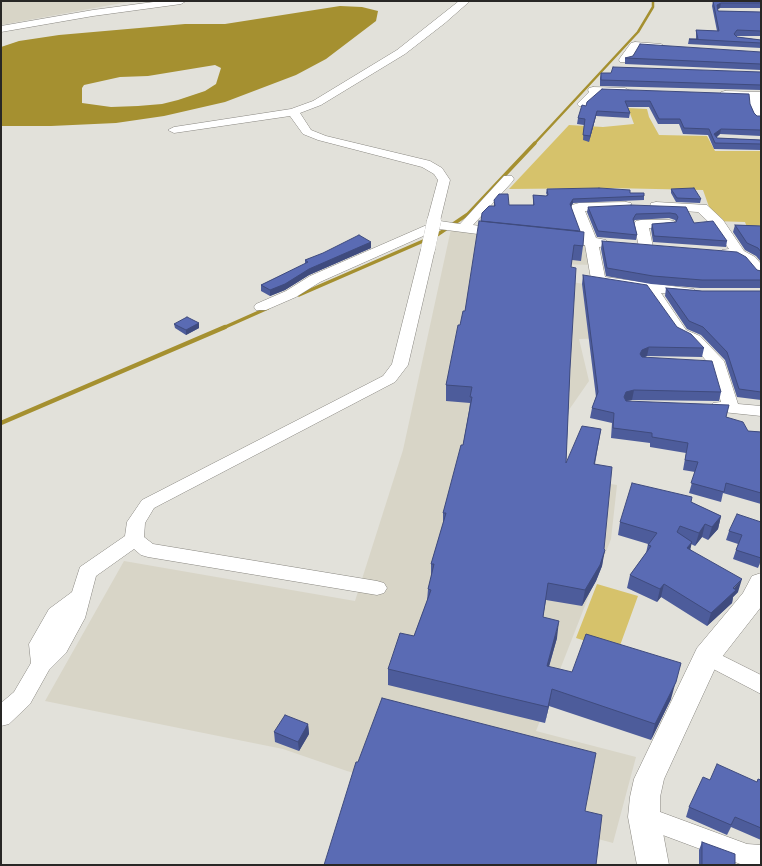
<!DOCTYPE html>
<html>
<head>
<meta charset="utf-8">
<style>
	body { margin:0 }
	#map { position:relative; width:762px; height:866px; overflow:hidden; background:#e2e1da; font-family:"PT Sans",sans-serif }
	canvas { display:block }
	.frame { position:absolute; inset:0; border:2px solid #282725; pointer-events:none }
</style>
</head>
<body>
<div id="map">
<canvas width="762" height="866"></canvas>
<div class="frame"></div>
</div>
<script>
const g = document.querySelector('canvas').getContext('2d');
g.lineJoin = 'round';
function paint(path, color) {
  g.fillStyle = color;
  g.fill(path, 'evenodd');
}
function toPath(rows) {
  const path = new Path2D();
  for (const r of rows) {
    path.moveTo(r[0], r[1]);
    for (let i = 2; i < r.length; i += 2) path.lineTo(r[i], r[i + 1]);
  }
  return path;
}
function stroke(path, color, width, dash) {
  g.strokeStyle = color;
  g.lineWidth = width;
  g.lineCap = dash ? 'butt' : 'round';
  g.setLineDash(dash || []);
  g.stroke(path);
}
const built = toPath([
	[1,1,133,1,1,25],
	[451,229,592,241,591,265,561,264,561,280,595,286,614,338,579,339,589,381,555,430,545,474,617,485,611,539,536,731,636,757,613,843,347,771,283,749,45,701,124,561,355,601,403,450]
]);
const green = toPath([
	[628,108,647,109,649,117,659,135,707,136,715,151,761,151,761,230,748,230,745,222,714,221,703,190,609,188,509,189,569,125,603,127,634,124],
	[597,584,638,596,618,651,576,638]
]);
const water = toPath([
	[340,6,362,7,378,11,376,21,326,59,296,75,225,102,164,116,116,123,51,126,1,126,1,47,19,41,59,35,185,24,225,24],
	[215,65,221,68,216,84,205,91,178,100,162,104,138,106,111,107,82,103,82,88,84,85,120,77,148,76]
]);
const streamFar2 = toPath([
	[534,144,638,32,653,7,653,1]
]);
const streamFar1 = toPath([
	[299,295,437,235,468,214,535,143],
	[223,328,268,308]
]);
const stream = toPath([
	[1,423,225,327]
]);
const minor = toPath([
	[161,1,186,1,181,4,93,16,1,32,1,26,93,10,161,1],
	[459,1,470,1,445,23,405,54,321,105,300,113,311,130,326,136,430,161,442,168,450,180,440,221,460,224,504,176,512,176,514,179,512,182,473,225,501,229,506,230,508,233,506,236,501,237,439,229,320,282,296,297,266,310,256,310,254,307,256,304,286,291,310,276,429,224,427,221,438,180,434,174,422,167,318,140,303,134,290,116,174,133,168,130,174,127,291,109,313,101,397,50,459,1],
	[635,42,661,44,666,47,661,50,638,48,628,62,620,62,619,60,620,58,631,43,635,42],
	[593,87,625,88,630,91,625,94,601,93,587,106,579,106,577,104,589,92,588,90,589,88,593,87],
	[725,91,761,92,761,121,756,120,754,118,750,109,749,98,721,96,720,94,721,92,725,91],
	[626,202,631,203,632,206,631,209,585,211,596,238,606,240,608,243,606,246,599,247,605,277,694,289,696,292,694,295,689,296,661,293,686,330,700,336,724,361,738,404,761,406,761,416,713,411,711,407,713,403,721,402,710,365,690,342,676,336,645,291,597,285,591,279,585,245,561,243,556,242,554,239,556,236,561,235,582,237,571,208,572,205,579,203,626,202],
	[656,202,707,205,723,220,744,251,755,257,761,264,761,277,756,276,745,263,736,258,722,256,720,253,722,250,729,249,713,226,698,212,651,209,650,206,651,203,656,202],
	[641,220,669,220,674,221,676,224,674,227,669,228,649,228,653,247,651,250,646,251,641,250,639,247,634,224,636,221,641,220],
	[428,245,433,246,435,249,408,365,395,382,154,508,145,523,144,537,153,544,377,581,384,583,387,588,384,593,377,595,148,557,141,555,134,549,96,576,85,618,66,653,49,670,30,704,9,724,1,726,1,703,14,692,31,663,29,644,49,609,72,592,80,567,125,536,127,522,142,500,383,376,392,364,421,249,423,246,428,245],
	[707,648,761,675,761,694,700,662,696,656,700,650,707,648],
	[644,806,747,844,761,845,761,865,743,865,636,825,632,817,636,809,644,806]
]);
const secondary = toPath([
	[761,573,761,607,718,662,664,779,660,797,660,817,669,865,637,865,628,817,630,797,634,779,697,648,743,593,752,576,761,573]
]);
const minorBridge = toPath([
	[428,249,434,221]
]);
const wall = toPath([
	[713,1,761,2,761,8,720,8,718,9,718,11,761,12,761,36,735,36,737,37,761,40,761,48,688,44,689,39,696,39,696,30,717,31,712,6],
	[761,52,761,70,625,64,625,58],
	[761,72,761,90,600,86,600,78,601,73,611,73],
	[602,89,750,104,754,113,757,116,761,116,761,136,720,134,717,137,717,138,761,140,761,150,714,149,708,135,683,134,679,124,658,124,649,107,628,107,630,113,629,118,596,116,589,142,583,140,584,125,577,124,578,118,586,106],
	[547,189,630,193,644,196,644,200,573,203,571,206,583,246,581,261,572,260,571,267,570,369,566,463,601,429,595,464,604,549,602,566,596,581,582,606,546,600,543,617,557,638,549,667,671,699,651,740,549,706,545,723,388,685,388,669,414,636,427,601,428,589,431,578,431,564,443,524,443,513,463,445,469,411,470,403,446,401,446,385,460,325,465,311,481,222,494,206,494,200,509,205,533,205,533,195,546,196,547,195,546,193],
	[671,189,701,199,700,203,676,202,671,193],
	[588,207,686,207,694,223,727,241,726,247,653,242,651,229,652,224,676,222,675,220,669,218,635,220,634,221,637,235,636,240,597,237,587,212],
	[735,225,761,226,761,262,756,256,745,250,733,232],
	[602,241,761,271,761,288,700,288,651,284,606,276,601,249],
	[371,242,371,248,309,275,285,290,270,296,261,291,261,285,305,264,305,260],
	[583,275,677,327,704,348,702,357,647,356,645,357,721,392,719,401,632,400,627,401,726,417,748,431,761,432,761,504,723,493,721,502,689,493,695,472,683,470,686,453,650,447,650,443,611,438,612,423,590,418,592,408,596,397,582,284],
	[666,288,702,291,761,291,761,400,737,397,725,360,701,335,687,329,665,296],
	[199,323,199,328,186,335,175,328,174,324],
	[691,502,721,516,718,529,708,540,702,537,695,546,691,544,690,549,738,592,733,597,732,603,707,626,661,597,657,602,627,588,630,575,646,553,648,544,618,535,620,522],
	[761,522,761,560,758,568,733,559,738,544,726,540,729,531],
	[308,724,309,734,299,751,275,742,274,732],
	[710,780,757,782,761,780,761,840,731,827,727,835,686,817,689,807],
	[702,842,735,865,699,865,699,850]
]);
const shadedWall = toPath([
	[721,3,720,8,716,10,717,5],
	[597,111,596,116,589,142,590,136],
	[721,129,720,134,713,139,714,134],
	[573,199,573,203,570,209,570,204],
	[371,242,371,248,309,275,285,290,270,296,270,290,309,269],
	[199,323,199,328,186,335,186,330],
	[649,347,647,356,640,359,640,354,642,350],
	[634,390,632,400,625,401,624,397,626,392],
	[721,516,718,529,708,540,712,527],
	[705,524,702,537,695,546,699,533],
	[692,542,689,555,687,548],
	[605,550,602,566,596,581,582,606,585,590],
	[761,558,761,560,758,568],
	[742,579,738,592,733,597,732,603,707,626,711,613],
	[664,584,661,597,657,602,660,589],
	[559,621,557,638,544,683,547,666],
	[681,663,671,699,651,740,655,724],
	[552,689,549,706,545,723,548,707],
	[308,724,309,734,299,751,298,742]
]);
const building = toPath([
	[713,1,761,2,761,3,721,3,717,5,718,11,761,12,761,31,737,30,734,34,737,37,761,40,761,43,689,39,698,39,696,30,719,31,713,1],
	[640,44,761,52,761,64,625,58,633,56,640,44],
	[613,67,761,72,761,85,601,80,601,73,611,73,613,67],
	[602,89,749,94,750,104,754,113,757,116,761,116,761,130,721,129,714,134,717,138,761,140,761,144,715,143,709,129,684,128,680,119,659,119,650,101,625,101,630,113,597,111,590,136,583,135,585,119,578,118,582,105,586,106,587,102,602,89],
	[599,188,630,190,630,193,644,193,644,196,573,199,570,204,580,231,481,221,482,213,489,206,495,206,494,200,499,194,508,194,509,205,534,205,533,195,546,196,548,195,547,189,599,188],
	[694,188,701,199,677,198,671,189,694,188],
	[631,205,686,207,694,223,713,221,727,241,654,236,652,224,676,222,678,217,676,214,670,213,636,214,633,219,637,235,598,231,588,207,631,205],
	[479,221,584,232,583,246,574,245,571,267,576,268,570,369,566,463,582,426,601,429,594,464,612,467,604,549,605,550,600,565,585,590,548,583,543,617,559,621,547,666,572,672,586,634,681,663,676,682,655,724,552,689,548,707,388,669,400,633,414,636,431,590,428,589,434,564,431,564,446,513,443,513,461,445,463,445,472,397,470,397,472,387,446,385,458,325,460,325,463,311,465,311,479,221],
	[735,225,761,226,761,252,758,248,747,243,735,225],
	[359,235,371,242,309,269,285,284,270,290,261,285,308,262,305,260,323,253,359,235],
	[602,241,737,252,746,257,757,270,761,271,761,280,702,280,653,276,607,268,602,241],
	[583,275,647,285,677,327,691,334,704,348,649,347,642,350,640,354,642,357,712,361,721,392,634,390,626,392,624,397,626,401,729,405,726,417,743,422,748,431,761,432,761,493,726,483,724,492,691,483,698,462,685,460,688,443,652,437,652,433,613,428,614,413,592,408,598,392,583,275],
	[666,288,702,291,761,291,761,392,739,389,727,352,703,327,689,321,666,288],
	[187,317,199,323,186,330,174,324,187,317],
	[632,483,692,497,691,502,721,516,712,527,705,524,699,533,680,526,677,532,692,542,687,548,742,579,733,588,736,590,711,613,664,584,660,589,630,575,651,546,648,545,657,533,620,522,632,483],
	[737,514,761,522,761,558,736,550,742,535,729,531,737,514],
	[382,698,596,753,585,811,602,815,596,865,324,865,356,762,358,762,382,698],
	[285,715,308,724,298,742,274,732,285,715],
	[717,764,757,782,758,779,761,780,761,828,735,817,731,825,689,807,703,777,710,780,717,764],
	[702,842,735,854,735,865,702,865,702,842]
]);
paint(built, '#d8d5c7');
paint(green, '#d6c26b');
paint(water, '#a59030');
stroke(streamFar2, '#a59030', 2.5);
stroke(streamFar1, '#a59030', 3.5);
stroke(stream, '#a59030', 4.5);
stroke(minor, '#898781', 1);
stroke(secondary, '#898781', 1);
paint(minor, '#fff');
paint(secondary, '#fff');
stroke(minorBridge, '#898781', 14, []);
stroke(minorBridge, '#fff', 14);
paint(wall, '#4d5c9b');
paint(shadedWall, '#3f4b7e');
paint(building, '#5a6bb4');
stroke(building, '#3f4b7e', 1);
</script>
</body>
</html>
